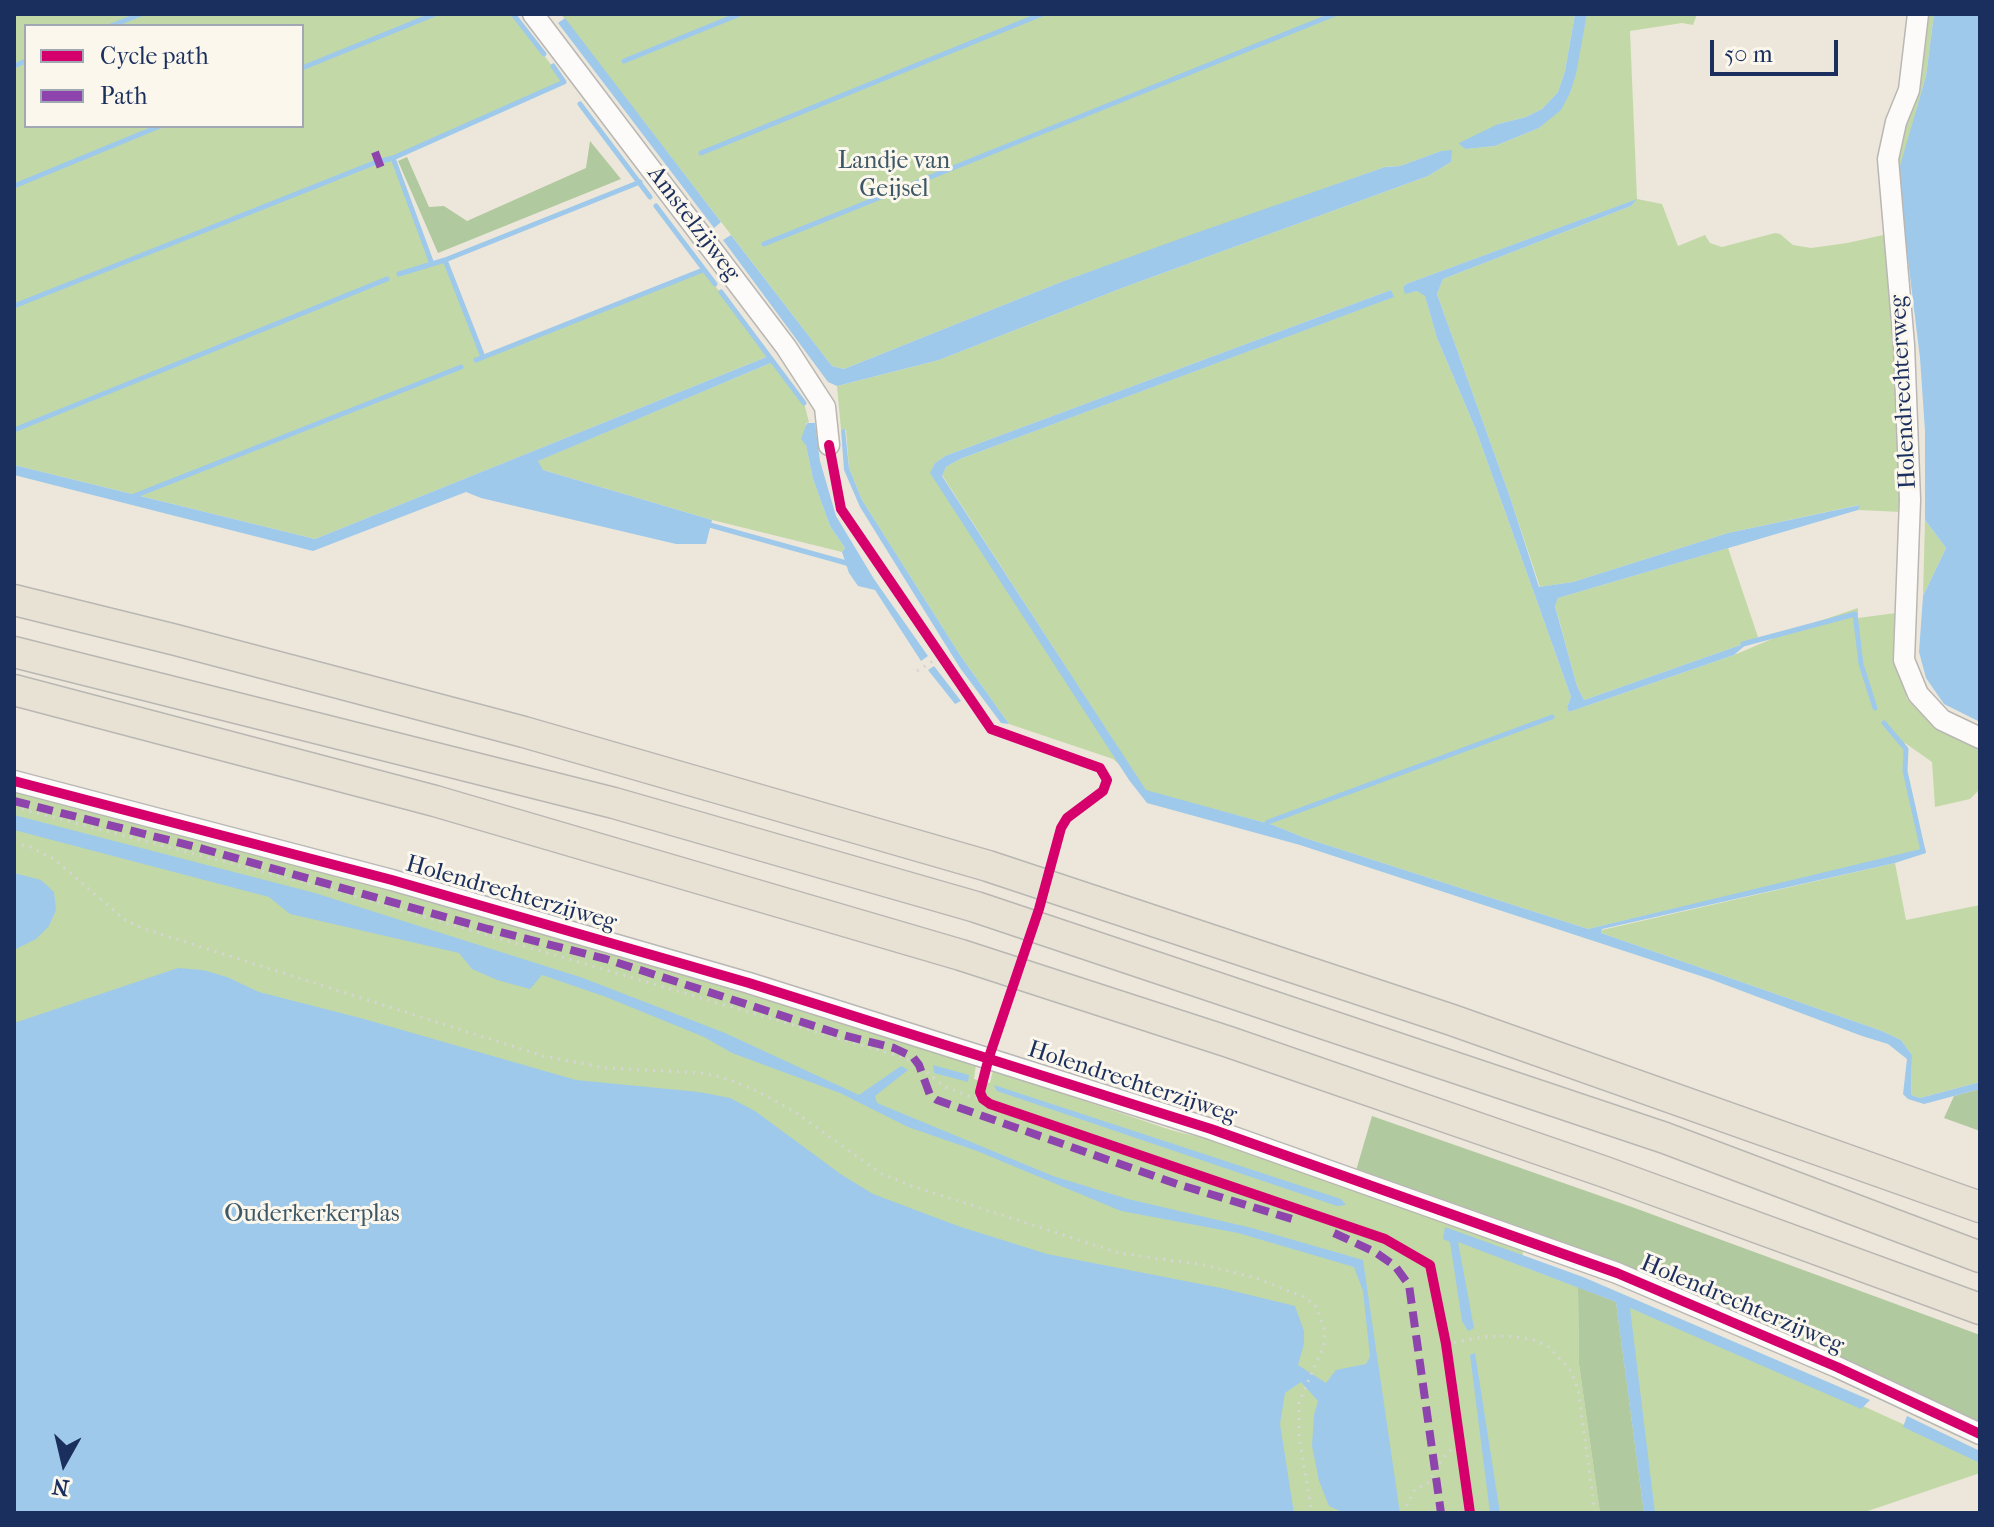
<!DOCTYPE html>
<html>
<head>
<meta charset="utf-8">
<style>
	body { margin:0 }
	#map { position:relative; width:1994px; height:1527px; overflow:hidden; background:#ede7db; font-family:"IM FELL French Canon",serif }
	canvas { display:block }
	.frame { position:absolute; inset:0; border:16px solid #1b2f5e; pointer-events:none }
	.legend { position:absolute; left:24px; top:24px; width:280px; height:104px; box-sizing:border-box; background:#fbf7ec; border:2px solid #a1a7b3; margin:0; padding:10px 14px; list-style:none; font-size:24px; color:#1b2f5e }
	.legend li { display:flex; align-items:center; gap:16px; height:40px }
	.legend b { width:40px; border:2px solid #a1a7b3 }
	.north { position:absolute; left:24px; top:1423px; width:80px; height:80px; -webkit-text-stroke:6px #fbf7ec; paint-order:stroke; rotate:188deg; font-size:22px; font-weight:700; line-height:32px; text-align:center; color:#1b2f5e }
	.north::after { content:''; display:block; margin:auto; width:28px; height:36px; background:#1b2f5e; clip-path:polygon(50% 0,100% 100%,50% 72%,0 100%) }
	.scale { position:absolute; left:1710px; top:40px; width:128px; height:36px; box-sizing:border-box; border:4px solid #1b2f5e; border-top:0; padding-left:10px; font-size:24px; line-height:28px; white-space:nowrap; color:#1b2f5e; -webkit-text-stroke:6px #fbf7ec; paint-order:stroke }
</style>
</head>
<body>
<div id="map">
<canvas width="1994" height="1527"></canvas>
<div class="frame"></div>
<ul class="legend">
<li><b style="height:10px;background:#d6006c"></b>Cycle path</li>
<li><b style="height:10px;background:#8e44ad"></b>Path</li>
</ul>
<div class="north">N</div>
<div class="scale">50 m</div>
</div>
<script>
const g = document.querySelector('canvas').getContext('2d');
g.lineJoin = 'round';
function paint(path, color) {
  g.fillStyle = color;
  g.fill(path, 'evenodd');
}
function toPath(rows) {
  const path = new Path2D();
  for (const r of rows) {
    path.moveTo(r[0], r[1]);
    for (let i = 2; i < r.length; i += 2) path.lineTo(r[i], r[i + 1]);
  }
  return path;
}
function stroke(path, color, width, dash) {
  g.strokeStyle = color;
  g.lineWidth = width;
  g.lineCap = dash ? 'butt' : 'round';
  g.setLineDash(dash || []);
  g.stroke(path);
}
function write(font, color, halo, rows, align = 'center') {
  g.font = font + ' "IM FELL French Canon",serif';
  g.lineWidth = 6;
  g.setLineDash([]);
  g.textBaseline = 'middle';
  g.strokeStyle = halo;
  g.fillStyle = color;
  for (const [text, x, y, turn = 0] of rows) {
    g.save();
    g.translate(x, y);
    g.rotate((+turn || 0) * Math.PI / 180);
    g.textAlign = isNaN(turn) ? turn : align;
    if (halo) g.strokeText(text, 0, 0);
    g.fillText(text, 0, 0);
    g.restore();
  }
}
const green = toPath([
	[14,14,513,14,564,82,393,158,432,264,445,260,483,357,703,270,769,356,315,539,14,465],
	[26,26,302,26,302,126,26,126],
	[561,14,1575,14,1565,71,1558,92,1542,109,1526,117,1498,124,1466,149,1495,146,1539,128,1570,93,1587,14,1697,14,1693,25,1682,23,1630,31,1637,199,1662,204,1678,246,1705,235,1710,243,1722,247,1775,233,1780,234,1793,245,1811,248,1847,243,1888,234,1901,398,1902,512,1858,510,1859,505,1728,533,1573,582,1540,587,1511,500,1437,294,1443,279,1631,206,1635,200,1406,284,1403,287,1406,293,1417,291,1425,295,1437,338,1476,430,1571,697,1567,707,1569,712,1734,655,1793,630,1858,608,1858,618,1896,613,1899,665,1907,699,1929,721,1980,746,1980,789,1970,799,1935,807,1932,762,1905,743,1905,780,1921,848,1919,851,1588,929,1305,838,1273,825,1146,791,942,475,946,467,960,459,1393,297,1391,290,945,456,935,463,931,473,1122,767,1113,759,1009,724,960,655,862,500,849,468,846,430,841,430,837,386,939,360,1122,288,1428,176,1451,162,1441,151,1400,166,1385,167,1061,282,844,369,832,366],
	[1918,14,1934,14,1926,76,1916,111,1901,202,1906,234,1893,235,1889,190],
	[773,362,804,403,809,422,806,423,806,445,813,479,830,526,845,548,842,552,712,520,543,470,537,461],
	[1925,520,1946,548,1923,596],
	[1728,548,1758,637,1749,642,1584,700,1577,686,1555,605,1558,598],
	[14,790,416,896,794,1005,976,1065,974,1079,990,1083,993,1070,1171,1130,1520,1219,1524,1267,1578,1287,1579,1364,1600,1513,14,1513],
	[1895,863,1906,920,1980,905,1980,1082,1920,1098,1911,1095,1912,1055,1901,1040,1882,1031,1601,933,1602,930],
	[1616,1302,1852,1401,1980,1459,1980,1473,1862,1513,1644,1513]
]);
const forest = toPath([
	[590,141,621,179,438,253,398,161,407,157,429,207,444,206,467,221,586,168],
	[1980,1089,1980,1131,1944,1118,1954,1096],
	[1372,1116,1632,1207,1980,1335,1980,1429,1355,1174],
	[1578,1287,1616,1302,1644,1513,1600,1513,1579,1364]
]);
const water = toPath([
	[1575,14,1587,14,1576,74,1570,93,1561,110,1539,128,1495,146,1466,149,1461,146,1459,143,1498,124,1526,117,1542,109,1558,92,1565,71],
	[1934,14,1980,14,1980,722,1944,704,1926,678,1919,652,1923,596,1946,548,1925,520,1925,431,1920,358,1901,202,1900,166,1926,76],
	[565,18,721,222,714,228,558,23],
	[1452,150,1451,162,1428,176,1122,288,939,360,837,386,828,382,723,240,731,235,832,366,844,369,1061,282,1193,234,1385,167,1400,166,1441,151],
	[1637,199,1631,206,1443,279,1437,294,1511,500,1539,587,1573,582,1728,533,1860,505,1858,510,1558,598,1555,606,1577,686,1584,700,1749,642,1734,655,1569,712,1567,707,1571,697,1476,430,1437,338,1425,296,1417,291,1405,294,1403,287,1406,284],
	[1391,290,1394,297,960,459,946,467,942,476,1146,790,1273,825,1305,838,1588,929,1925,848,1926,853,1895,863,1602,929,1601,933,1882,1031,1901,1040,1912,1055,1911,1095,1920,1098,1980,1082,1980,1089,1924,1104,1908,1099,1903,1094,1907,1059,1888,1044,1862,1036,1710,979,1300,845,1147,803,1129,780,930,473,935,463,945,456],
	[769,356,773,362,538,461,543,470,712,520,706,544,676,544,481,498,466,492,313,551,14,475,14,465,315,539],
	[807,423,815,423,820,461,836,516,874,579,928,656,921,661,875,590,858,586,849,573,842,552,845,548,830,526,813,479,806,445,801,439],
	[845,429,849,468,862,500,960,655,1009,724,1001,723,960,668,860,507,844,470,841,430],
	[934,666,961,701,955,704,928,670],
	[14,815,315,893,583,978,725,1033,859,1095,901,1066,908,1070,875,1096,877,1103,1053,1176,1128,1199,1252,1228,1363,1260,1400,1513,1344,1513,1329,1506,1319,1481,1312,1446,1314,1415,1318,1401,1301,1382,1285,1393,1280,1424,1294,1513,14,1513,14,1023,178,968,203,970,227,977,259,992,364,1019,576,1080,699,1092,730,1098,755,1111,842,1175,873,1194,958,1226,1047,1254,1221,1288,1295,1306,1304,1331,1304,1344,1298,1365,1326,1383,1336,1370,1366,1364,1370,1357,1363,1291,1354,1267,1238,1233,1121,1211,977,1151,908,1127,840,1093,732,1053,704,1037,606,997,542,975,530,989,497,980,472,969,459,953,290,914,269,897,14,830],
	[14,873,41,880,54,892,56,910,49,926,36,939,14,950],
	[933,1065,969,1075,968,1082,934,1073],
	[994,1085,1341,1199,1346,1205,1337,1206,997,1091],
	[1445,1227,1583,1277,1870,1400,1861,1409,1630,1308,1655,1513,1644,1513,1616,1302,1458,1242,1474,1328,1468,1331,1462,1321,1450,1242,1443,1239],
	[1475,1353,1500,1513,1490,1513,1470,1355],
	[1907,1416,1980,1451,1980,1463,1903,1427]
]);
const stream = toPath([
	[513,14,544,54],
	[111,26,141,14],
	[624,61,740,14],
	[14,66,26,61],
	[302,68,435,14],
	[580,104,650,197],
	[701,153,1042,14],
	[393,158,432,264],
	[14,186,160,126],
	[656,206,715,284],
	[764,244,1335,14],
	[445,260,483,357],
	[399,274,445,260,640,182],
	[721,292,804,403],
	[14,306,374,163,393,158,564,82,553,66],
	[476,360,703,270],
	[14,430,387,279],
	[134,496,461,367],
	[706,524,850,564],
	[1743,644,1855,614,1861,664,1875,708],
	[1884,723,1906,749,1905,771,1923,851],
	[1263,828,1268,822,1552,717]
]);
const path = toPath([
	[917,671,941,656],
	[14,807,337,891,905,1058,919,1065,943,1086,973,1098,983,1099],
	[14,843,30,847,54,859,126,921,145,929,543,1056,607,1068,704,1073,727,1079,757,1091,795,1112,880,1173,909,1185,1119,1253,1204,1265,1256,1278,1304,1297,1315,1305,1325,1331,1324,1345,1299,1402,1299,1436,1312,1513],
	[1446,1344,1482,1337,1507,1336,1532,1339,1549,1347,1570,1370,1578,1389,1595,1513],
	[1403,1513,1415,1489,1428,1483,1443,1458,1460,1440]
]);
const minor = toPath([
	[533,14,786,347,825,407,829,445],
	[1918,14,1909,90,1896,122,1888,159,1904,345,1910,500,1904,660,1918,694,1942,720,1980,738],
	[14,781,392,880,749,983,1211,1129,1617,1273,1837,1367,1980,1434]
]);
const highway = toPath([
	[14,600,176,640,524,732,988,866,1452,1020,1980,1207],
	[14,652,614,803,976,907,1665,1138,1980,1257],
	[14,690,435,801,961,955,1229,1042,1605,1172,1980,1309]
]);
const quiet = toPath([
	[375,152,381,168],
	[14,801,196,847,488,929,606,959,839,1034,894,1048,913,1057,919,1065,930,1095,937,1100,1177,1184,1292,1219],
	[1334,1233,1375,1252,1395,1266,1409,1285,1441,1513]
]);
const cycleway = toPath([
	[829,445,841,509,991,729,1100,768,1107,780,1103,791,1067,818,1061,828,1039,909,989,1057,980,1092,983,1099,990,1104,1385,1239,1430,1265,1446,1344,1470,1513],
	[14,781,392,880,749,983,1211,1129,1617,1273,1837,1367,1980,1434]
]);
const parkNames = [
	["Landje van",894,162],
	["Geijsel",894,190],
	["Ouderkerkerplas",312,1215]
];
const streetNames = [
	["Amstelzijweg",693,224,53],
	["Holendrechterweg",1904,392,-93],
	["Holendrechterzijweg",511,894,16],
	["Holendrechterzijweg",1132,1083,18],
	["Holendrechterzijweg",1742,1305,23]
];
paint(green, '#c2d9a7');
paint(forest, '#b0c99e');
paint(water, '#9ec9ea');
stroke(stream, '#9ec9ea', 5);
stroke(minor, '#b9b7b3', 23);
stroke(highway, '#b9b7b3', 33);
stroke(path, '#d5d5d5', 3, [2, 6]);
stroke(minor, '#fcfbfa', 20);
stroke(highway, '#e8e2d5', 30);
stroke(quiet, '#8e44ad', 8, [16, 8]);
stroke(cycleway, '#d6006c', 10);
write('24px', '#3c5766', '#fbf7ec', parkNames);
write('24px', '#1b2f5e', '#fbf7ec', streetNames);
</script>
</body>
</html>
